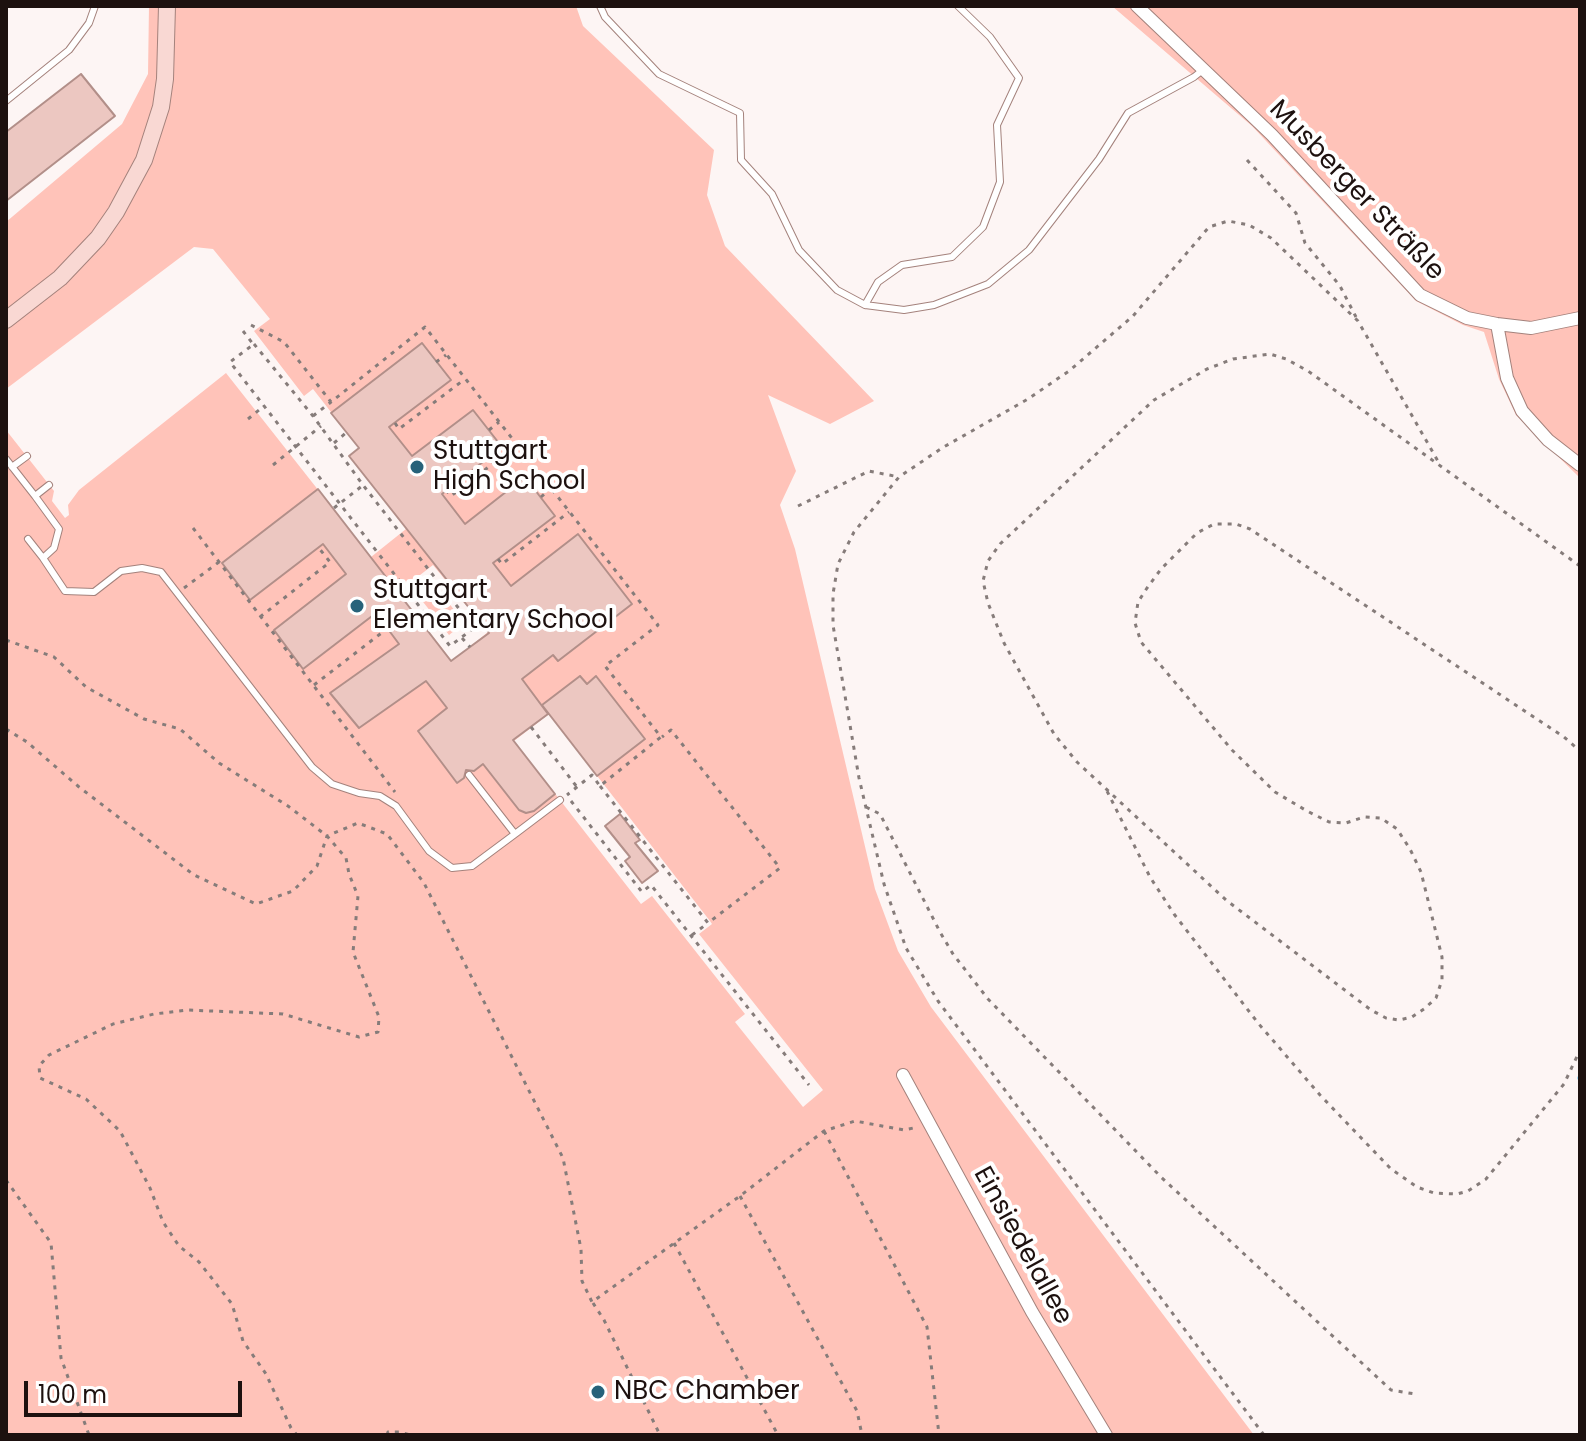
<!DOCTYPE html>
<html>
<head>
<meta charset="utf-8">
<style>
	body { margin:0 }
	#map { position:relative; width:1586px; height:1441px; overflow:hidden; background:#fdf5f4; font-family:Poppins,sans-serif }
	canvas { display:block }
	.frame { position:absolute; inset:0; border:8px solid #1d110f; pointer-events:none }
	.scale { position:absolute; left:24px; top:1381px; width:218px; height:36px; box-sizing:border-box; border:4px solid #1d110f; border-top:0; padding-left:10px; font-size:24px; line-height:28px; white-space:nowrap; color:#1d110f; -webkit-text-stroke:6px #fff; paint-order:stroke }
</style>
</head>
<body>
<div id="map">
<canvas width="1586" height="1441"></canvas>
<div class="frame"></div>
<div class="scale">100 m</div>
</div>
<script>
const g = document.querySelector('canvas').getContext('2d');
g.lineJoin = 'round';
function paint(path, color) {
  g.fillStyle = color;
  g.fill(path, 'evenodd');
}
function toPath(rows) {
  const path = new Path2D();
  for (const r of rows) {
    path.moveTo(r[0], r[1]);
    for (let i = 2; i < r.length; i += 2) path.lineTo(r[i], r[i + 1]);
  }
  return path;
}
function stroke(path, color, width, dash) {
  g.strokeStyle = color;
  g.lineWidth = width;
  g.lineCap = dash ? 'butt' : 'round';
  g.setLineDash(dash || []);
  g.stroke(path);
}
function write(font, color, halo, rows, align = 'center') {
  g.font = font + ' Poppins,sans-serif';
  g.lineWidth = 8;
  g.setLineDash([]);
  g.textBaseline = 'middle';
  g.strokeStyle = halo;
  g.fillStyle = color;
  for (const [text, x, y, turn = 0] of rows) {
    g.save();
    g.translate(x, y);
    g.rotate((+turn || 0) * Math.PI / 180);
    g.textAlign = isNaN(turn) ? turn : align;
    if (halo) g.strokeText(text, 0, 0);
    g.fillText(text, 0, 0);
    g.restore();
  }
}
const green = toPath([
	[149,6,576,6,583,26,714,150,707,195,725,246,874,401,830,424,768,395,796,471,780,505,795,549,875,889,898,951,931,1007,1254,1435,6,1435,6,430,54,491,52,501,65,518,69,515,68,505,79,490,226,373,371,557,406,529,349,456,359,448,313,389,304,396,254,331,270,319,213,249,194,247,6,389,6,222,122,124,148,74],
	[433,565,488,632,452,661,398,592],
	[549,714,710,921,712,924,699,934,823,1090,803,1107,735,1022,745,1014,652,896,641,904,514,741],
	[1112,6,1580,6,1580,478,1516,415,1499,379,1484,332,1463,325,1416,301,1252,126],
	[436,586,464,623,449,635,420,598]
]);
const stream = toPath([
	[1579,1078,1580,1078]
]);
const building = toPath([
	[81,74,115,116,6,201,6,132,81,74],
	[422,343,451,380,389,427,412,456,473,410,502,447,442,494,465,524,525,477,555,516,493,563,511,586,578,534,632,604,558,661,553,655,522,679,548,714,513,740,555,794,534,811,526,813,519,810,483,764,474,771,466,770,464,778,457,783,418,731,447,708,426,681,359,728,330,693,399,644,376,613,303,669,274,630,346,574,323,544,250,600,222,563,318,489,451,661,489,633,349,456,359,448,331,413,422,343],
	[580,676,587,684,596,676,645,739,597,776,542,705,580,676],
	[620,814,640,840,635,843,658,871,642,883,625,861,630,857,605,826,620,814]
]);
const path = toPath([
	[1247,160,1296,213,1305,243,1340,286,1356,317],
	[251,325,284,342,331,402,425,327,658,625,605,666,661,737,600,786,592,775,567,795],
	[243,331,253,344],
	[254,344,313,416,363,485,474,628,450,646,230,362,254,344],
	[436,362,446,355],
	[313,416,331,402],
	[248,419,264,406],
	[395,423,399,429,465,379],
	[489,430,499,422],
	[334,443,347,432],
	[273,465,321,426],
	[446,490,451,496,517,445],
	[541,497,551,488],
	[798,506,869,471,899,477],
	[334,508,362,486],
	[193,528,395,792],
	[498,559,502,564,569,512],
	[1580,566,1308,371,1286,359,1270,354,1233,359,1207,369,1154,400,1000,544,988,561,983,581,988,603,1004,643,1054,734,1077,762,1226,900,1371,1010,1386,1018,1399,1020,1412,1017,1424,1009,1436,998,1442,980,1442,957,1421,872,1410,849,1397,829,1381,818,1364,817,1346,823,1329,822,1307,811,1275,792,1232,750,1141,642,1135,623,1138,602,1147,588,1161,569,1197,533,1214,524,1236,524,1250,529,1564,737,1580,751],
	[184,588,219,562],
	[260,617,330,562,318,547],
	[462,638,470,647],
	[6,640,54,657,86,687,144,719,180,729,219,763,288,806,327,836,346,858,349,874,358,896,353,952,379,1017,378,1032,359,1037,283,1014,188,1010,154,1014,113,1024,49,1055,39,1066,40,1078,86,1099,120,1131,150,1188,163,1222,179,1246,199,1262,232,1304,243,1341,266,1374,291,1428,297,1435],
	[314,685,384,631,372,616],
	[531,727,577,787],
	[6,729,27,742,79,787,194,875,256,904,293,891,317,866,327,836,358,823,387,834,424,883,563,1158,581,1249,582,1281,592,1302,740,1196,824,1131,855,1121,904,1130,918,1127],
	[600,786,708,923,780,868,671,730,662,737],
	[1107,791,1150,877,1174,914,1258,1023,1320,1095,1391,1169,1417,1187,1434,1193,1457,1194,1468,1191,1486,1179,1564,1084,1580,1050],
	[571,801,642,892,651,885,809,1085],
	[866,807,880,814,940,932,953,954,988,999,1161,1177,1391,1390,1415,1394],
	[692,935,708,923],
	[824,1131,927,1327,939,1435],
	[6,1180,51,1243,61,1358,89,1435],
	[740,1196,857,1411,862,1435],
	[674,1243,778,1435],
	[593,1303,604,1320,660,1435],
	[387,1435,388,1432,400,1432,410,1435],
	[1264,1435,938,1001,906,948,884,884,859,778,833,625,833,594,838,564,854,532,899,477,942,448,1028,399,1069,371,1133,316,1209,227,1228,221,1249,225,1271,238,1358,321,1439,463]
]);
const lane = toPath([
	[600,6,605,17,659,74,740,113,741,160,772,194,799,250,837,290,865,305,904,310,934,305,988,284,1029,250,1099,159,1128,113,1194,77,1204,69],
	[6,101,69,50,89,23,95,6],
	[865,305,878,282,902,265,952,257,983,227,1000,182,997,125,1019,78,990,37,958,6],
	[6,459,35,496],
	[12,467,27,456],
	[28,539,43,558,54,548,59,529,35,496,49,485],
	[43,558,65,591,94,592,121,571,142,568,161,572,312,767,332,784,359,793,380,796,396,806,429,851,452,868,472,866,515,834],
	[469,775,515,834,560,800]
]);
const street = toPath([
	[1137,6,1272,135,1420,295,1467,318,1497,324,1531,328,1580,318],
	[1497,324,1507,378,1522,411,1548,440,1580,465],
	[903,1075,1032,1312,1106,1435]
]);
const secondary = toPath([
	[6,320,60,278,98,238,116,212,144,160,161,107,165,79,167,6]
]);
const markers = [
	[417,467,8,"#27627a"],
	[357,606,8,"#27627a"],
	[598,1392,8,"#27627a"]
];
const streetNames = [
	["Musberger Sträßle",1356,191,46],
	["Einsiedelallee",1022,1246,61]
];
const poiNames = [
	["Stuttgart",433,452],
	["High School",433,482],
	["Stuttgart",373,591],
	["Elementary School",373,621],
	["NBC Chamber",614,1392]
];
paint(green, '#ffc3b9');
stroke(stream, '#a0d9f4', 4);
paint(building, '#ecc7c1');
stroke(building, '#b28f89', 2);
stroke(lane, '#a4827c', 8);
stroke(street, '#a4827c', 14);
stroke(secondary, '#a4827c', 18);
stroke(path, '#867c7a', 3, [4, 6]);
stroke(lane, '#fff', 6);
stroke(street, '#fff', 12);
stroke(secondary, '#f9d8d3', 16);
for (const [x, y, r, color] of markers) {
  const dot = new Path2D();
  dot.arc(x, y, r, 0, 2 * Math.PI);
  g.fillStyle = color;
  g.fill(dot);
  stroke(dot, '#fff', 3);
}
write('26px', '#1d110f', '#fff', streetNames);
write('26px', '#1d110f', '#fff', poiNames, 'left');
</script>
</body>
</html>
